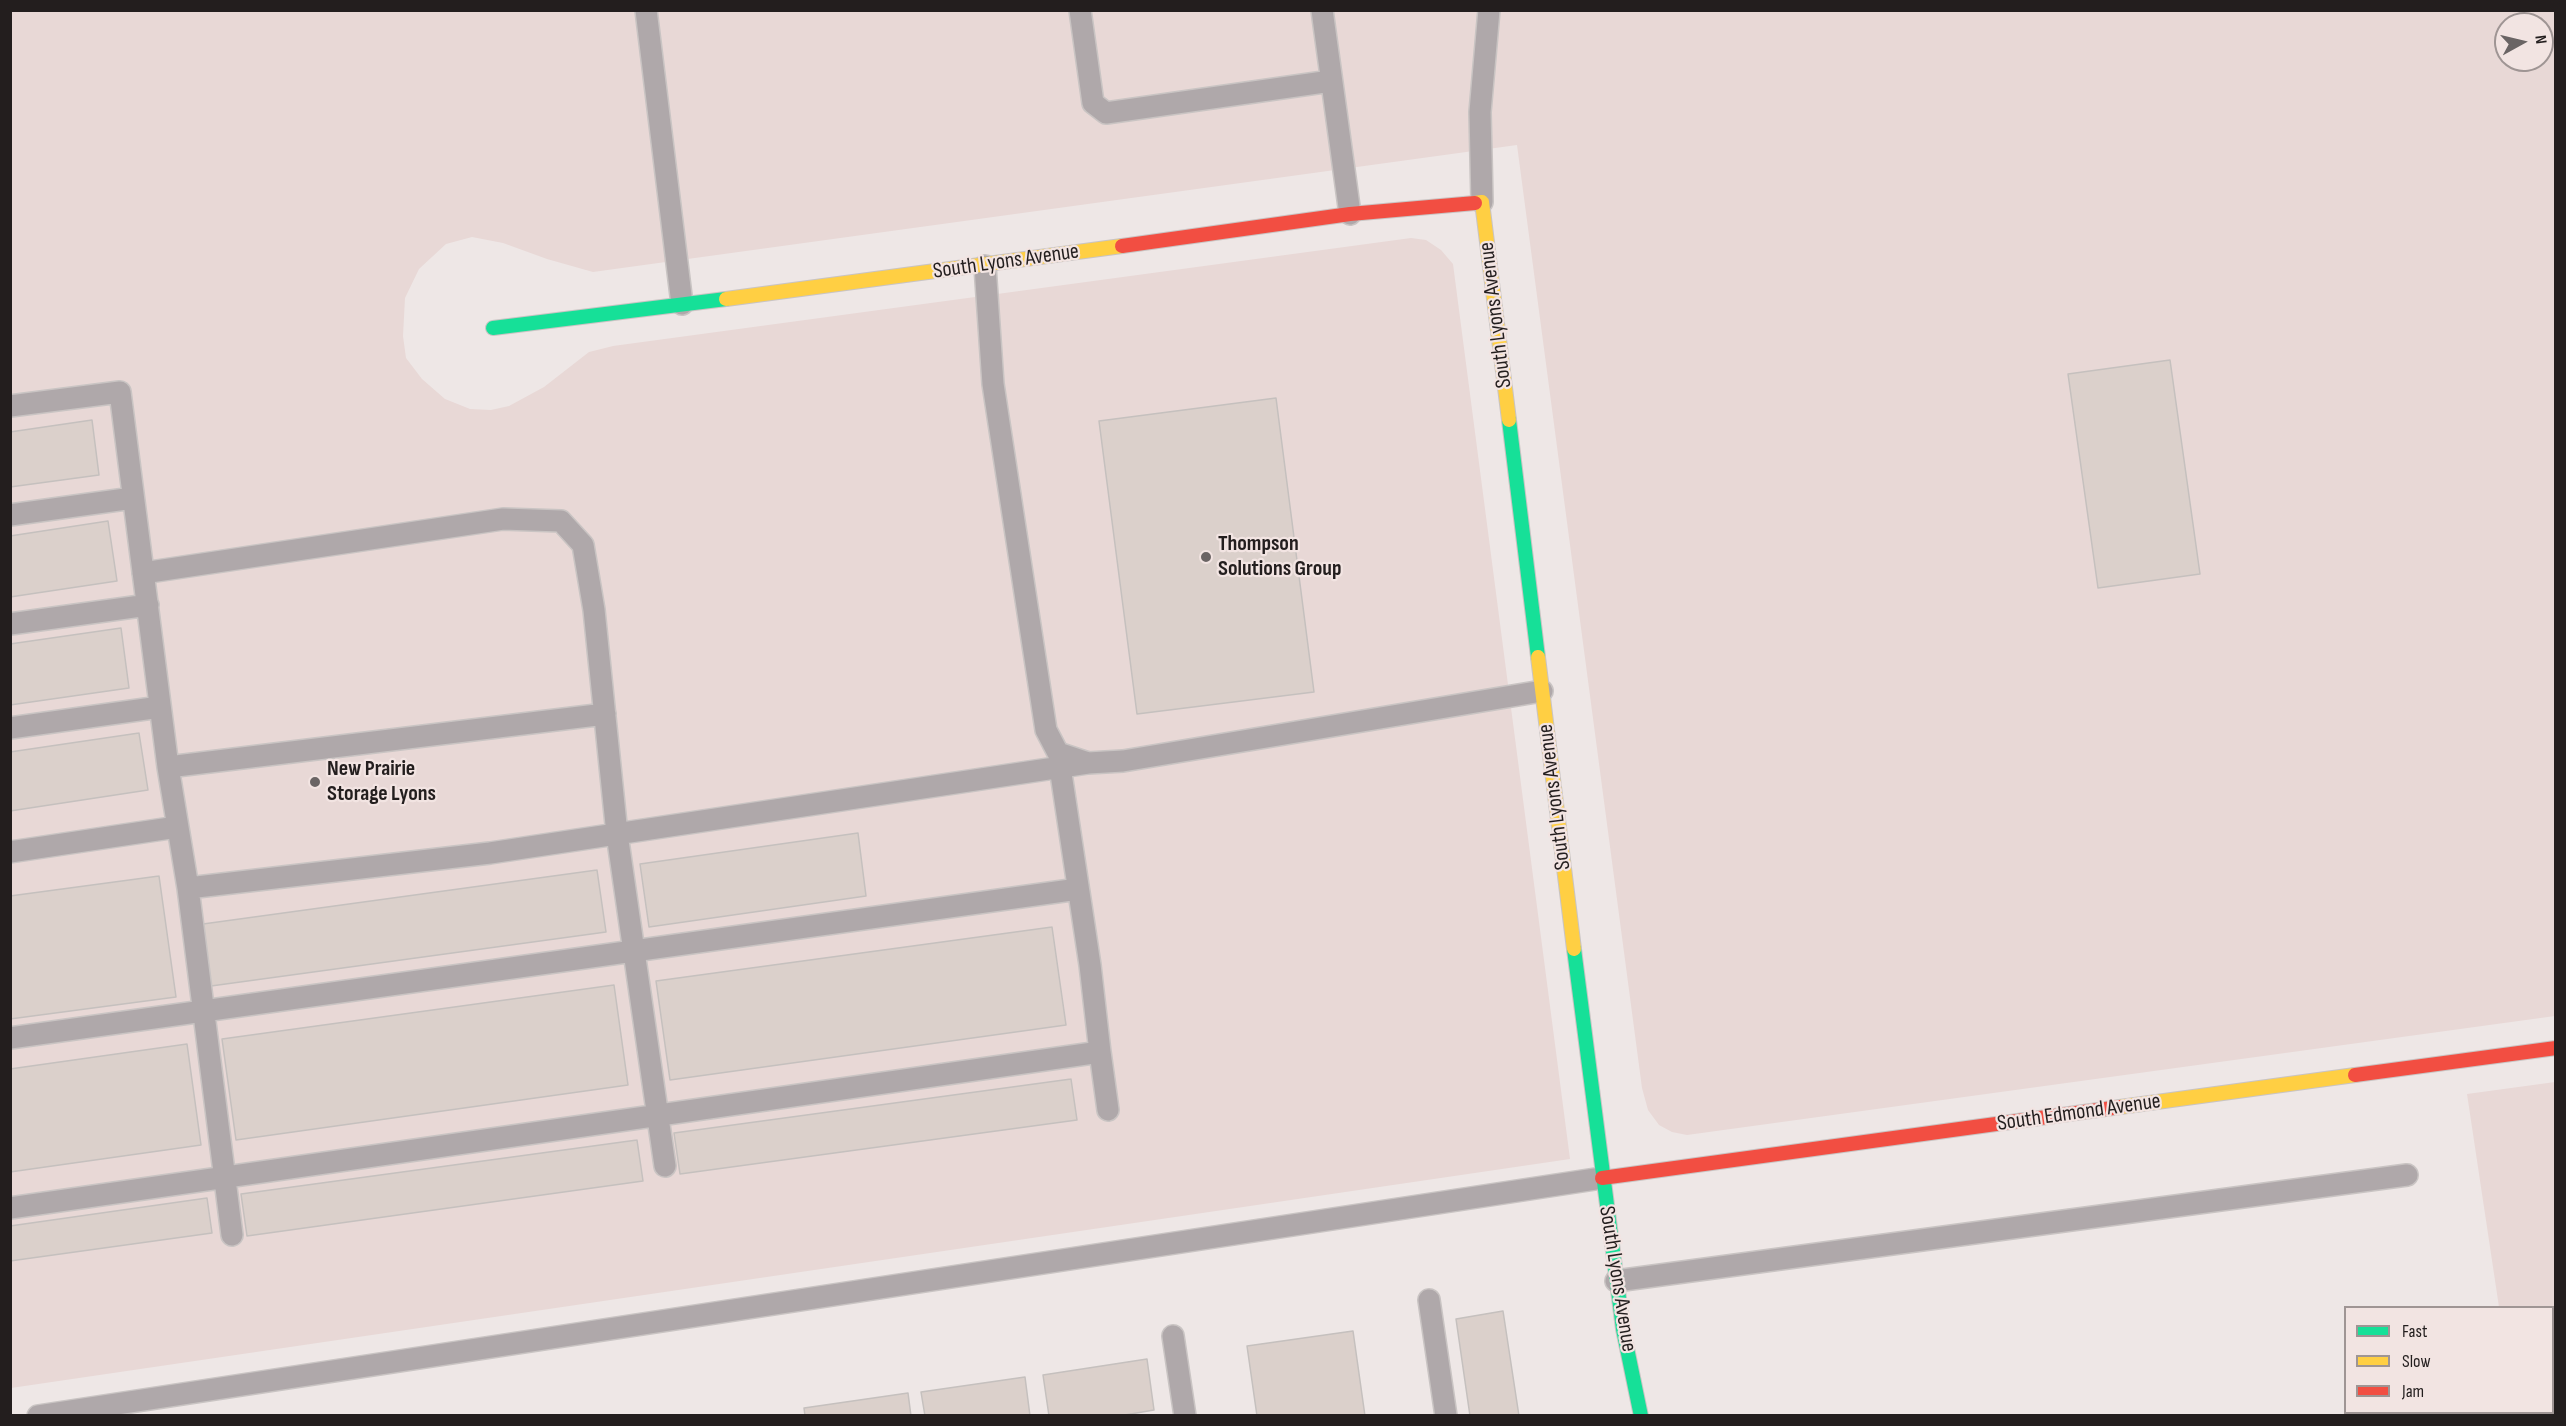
<!DOCTYPE html>
<html>
<head>
<meta charset="utf-8">
<style>
	body { margin:0 }
	#map { position:relative; width:2566px; height:1426px; overflow:hidden; background:#eee7e6; font-family:"Sofia Sans Condensed",sans-serif }
	canvas { display:block }
	.frame { position:absolute; inset:0; border:12px solid #231e1e; pointer-events:none }
	.legend { position:absolute; left:2344px; top:1306px; width:210px; height:108px; box-sizing:border-box; background:#f2e4e2; border:2px solid #9f9594; margin:0; padding:8px 10px; list-style:none; font-size:18px; color:#231e1e }
	.legend li { display:flex; align-items:center; gap:12px; height:30px }
	.legend b { width:30px; border:2px solid #9f9594 }
	.north { position:absolute; left:2494px; top:12px; width:60px; height:60px; box-sizing:border-box; background:#f2e4e2; border:2px solid #9f9594; border-radius:50%; rotate:82deg; font-size:16px; font-weight:700; line-height:24px; text-align:center; color:#231e1e }
	.north::after { content:''; display:block; margin:auto; width:21px; height:27px; background:#6a6464; clip-path:polygon(50% 0,100% 100%,50% 72%,0 100%) }
</style>
</head>
<body>
<div id="map">
<canvas width="2566" height="1426"></canvas>
<div class="frame"></div>
<ul class="legend">
<li><b style="height:8px;background:#16e098"></b>Fast</li>
<li><b style="height:8px;background:#ffcf43"></b>Slow</li>
<li><b style="height:8px;background:#f24e42"></b>Jam</li>
</ul>
<div class="north">N</div>
</div>
<script>
const g = document.querySelector('canvas').getContext('2d');
g.lineJoin = 'round';
function paint(path, color) {
  g.fillStyle = color;
  g.fill(path, 'evenodd');
}
function toPath(rows) {
  const path = new Path2D();
  for (const r of rows) {
    path.moveTo(r[0], r[1]);
    for (let i = 2; i < r.length; i += 2) path.lineTo(r[i], r[i + 1]);
  }
  return path;
}
function stroke(path, color, width, dash) {
  g.strokeStyle = color;
  g.lineWidth = width;
  g.lineCap = dash ? 'butt' : 'round';
  g.setLineDash(dash || []);
  g.stroke(path);
}
function write(font, color, halo, rows, align = 'center') {
  g.font = font + ' "Sofia Sans Condensed",sans-serif';
  g.lineWidth = 4.5;
  g.setLineDash([]);
  g.textBaseline = 'middle';
  g.strokeStyle = halo;
  g.fillStyle = color;
  for (const [text, x, y, turn = 0] of rows) {
    g.save();
    g.translate(x, y);
    g.rotate((+turn || 0) * Math.PI / 180);
    g.textAlign = isNaN(turn) ? turn : align;
    if (halo) g.strokeText(text, 0, 0);
    g.fillText(text, 0, 0);
    g.restore();
  }
}
const built = toPath([
	[10,11,2555,11,2555,1016,1687,1135,1672,1132,1659,1125,1648,1110,1642,1088,1517,145,593,272,547,259,503,243,472,237,446,244,419,269,405,298,403,336,406,358,422,379,445,399,470,409,491,410,509,406,544,387,589,352,613,346,1411,238,1426,240,1441,250,1453,264,1570,1159,11,1388],
	[2506,24,2542,24,2542,60,2506,60],
	[2555,1082,2555,1415,2515,1415,2514,1413,2552,1412,2552,1308,2499,1307,2467,1094]
]);
const building = toPath([
	[2170,360,2200,574,2098,588,2068,374,2170,360],
	[1276,398,1314,692,1137,714,1099,421,1276,398],
	[92,420,99,475,10,487,10,432,92,420],
	[108,521,117,581,10,597,10,536,108,521],
	[121,628,129,688,10,705,10,644,121,628],
	[139,733,148,790,10,811,10,752,139,733],
	[858,833,866,896,649,927,640,864,858,833],
	[597,870,606,932,211,986,203,924,597,870],
	[159,876,176,997,10,1019,10,896,159,876],
	[1052,927,1066,1025,670,1080,656,981,1052,927],
	[614,985,628,1085,236,1140,222,1039,614,985],
	[187,1044,201,1145,10,1172,10,1069,187,1044],
	[1071,1079,1077,1120,680,1174,674,1133,1071,1079],
	[637,1140,643,1181,247,1236,241,1194,637,1140],
	[207,1198,212,1233,10,1261,10,1226,207,1198],
	[1503,1311,1519,1416,1470,1416,1456,1319,1503,1311],
	[1353,1331,1365,1416,1257,1416,1247,1346,1353,1331],
	[1147,1359,1154,1410,1119,1416,1049,1416,1043,1375,1147,1359],
	[1025,1377,1030,1416,925,1416,921,1392,1025,1377],
	[908,1393,911,1416,805,1416,804,1408,908,1393]
]);
const lane = toPath([
	[646,10,682,304],
	[1080,10,1093,103,1106,113,1331,81],
	[1322,10,1350,214],
	[1482,202,1480,112,1489,10],
	[985,266,993,384,1046,730,1058,753,1088,763,1123,761,1542,691],
	[10,406,120,392,168,767,188,888,490,853,1088,763],
	[10,515,133,498],
	[143,573,503,519,561,521,583,545,594,610,617,834,665,1166],
	[10,624,148,605],
	[10,728,160,707],
	[168,767,605,714],
	[10,852,177,827],
	[188,888,232,1235],
	[10,1038,1078,889],
	[1100,1052,1108,1110],
	[10,1208,1100,1052,1090,965,1060,767],
	[1616,1281,2407,1175],
	[1429,1300,1446,1416],
	[1173,1336,1185,1416],
	[38,1416,1602,1178]
]);
const fast = toPath([
	[493,328,726,299],
	[1509,420,1538,657],
	[1574,949,1623,1329,1641,1416]
]);
const slow = toPath([
	[1475,203,1482,202,1509,420],
	[726,299,1122,246],
	[1538,657,1574,949],
	[2120,1107,2355,1075]
]);
const jam = toPath([
	[1122,246,1350,214,1475,203],
	[2355,1075,2556,1048],
	[1602,1178,2120,1107]
]);
const markers = [
	[1206,557,6,"#6a6464"],
	[315,782,6,"#6a6464"]
];
const streetNames = [
	["South Lyons Avenue",1006,262,-8],
	["South Lyons Avenue",1496,315,-97],
	["South Lyons Avenue",1555,797,-97],
	["South Edmond Avenue",2079,1113,-8],
	["South Lyons Avenue",1617,1279,81]
];
const poiNames = [
	["Thompson",1218,544],
	["Solutions Group",1218,569],
	["New Prairie",327,769],
	["Storage Lyons",327,794]
];
paint(built, '#e8d8d6');
paint(building, '#dbd0cb');
stroke(building, '#c5c0be', 1.5);
stroke(lane, '#c9c4c3', 24);
stroke(fast, '#c9c4c3', 16);
stroke(slow, '#c9c4c3', 16);
stroke(jam, '#c9c4c3', 16);
stroke(lane, '#afa8aa', 21);
stroke(fast, '#16e098', 14);
stroke(slow, '#ffcf43', 14);
stroke(jam, '#f24e42', 14);
for (const [x, y, r, color] of markers) {
  const dot = new Path2D();
  dot.arc(x, y, r, 0, 2 * Math.PI);
  g.fillStyle = color;
  g.fill(dot);
  stroke(dot, '#f2e4e2', 2);
}
write('22px', '#231e1e', '#f2e4e2', streetNames);
write('bold 22px', '#231e1e', '#f2e4e2', poiNames, 'left');
</script>
</body>
</html>
